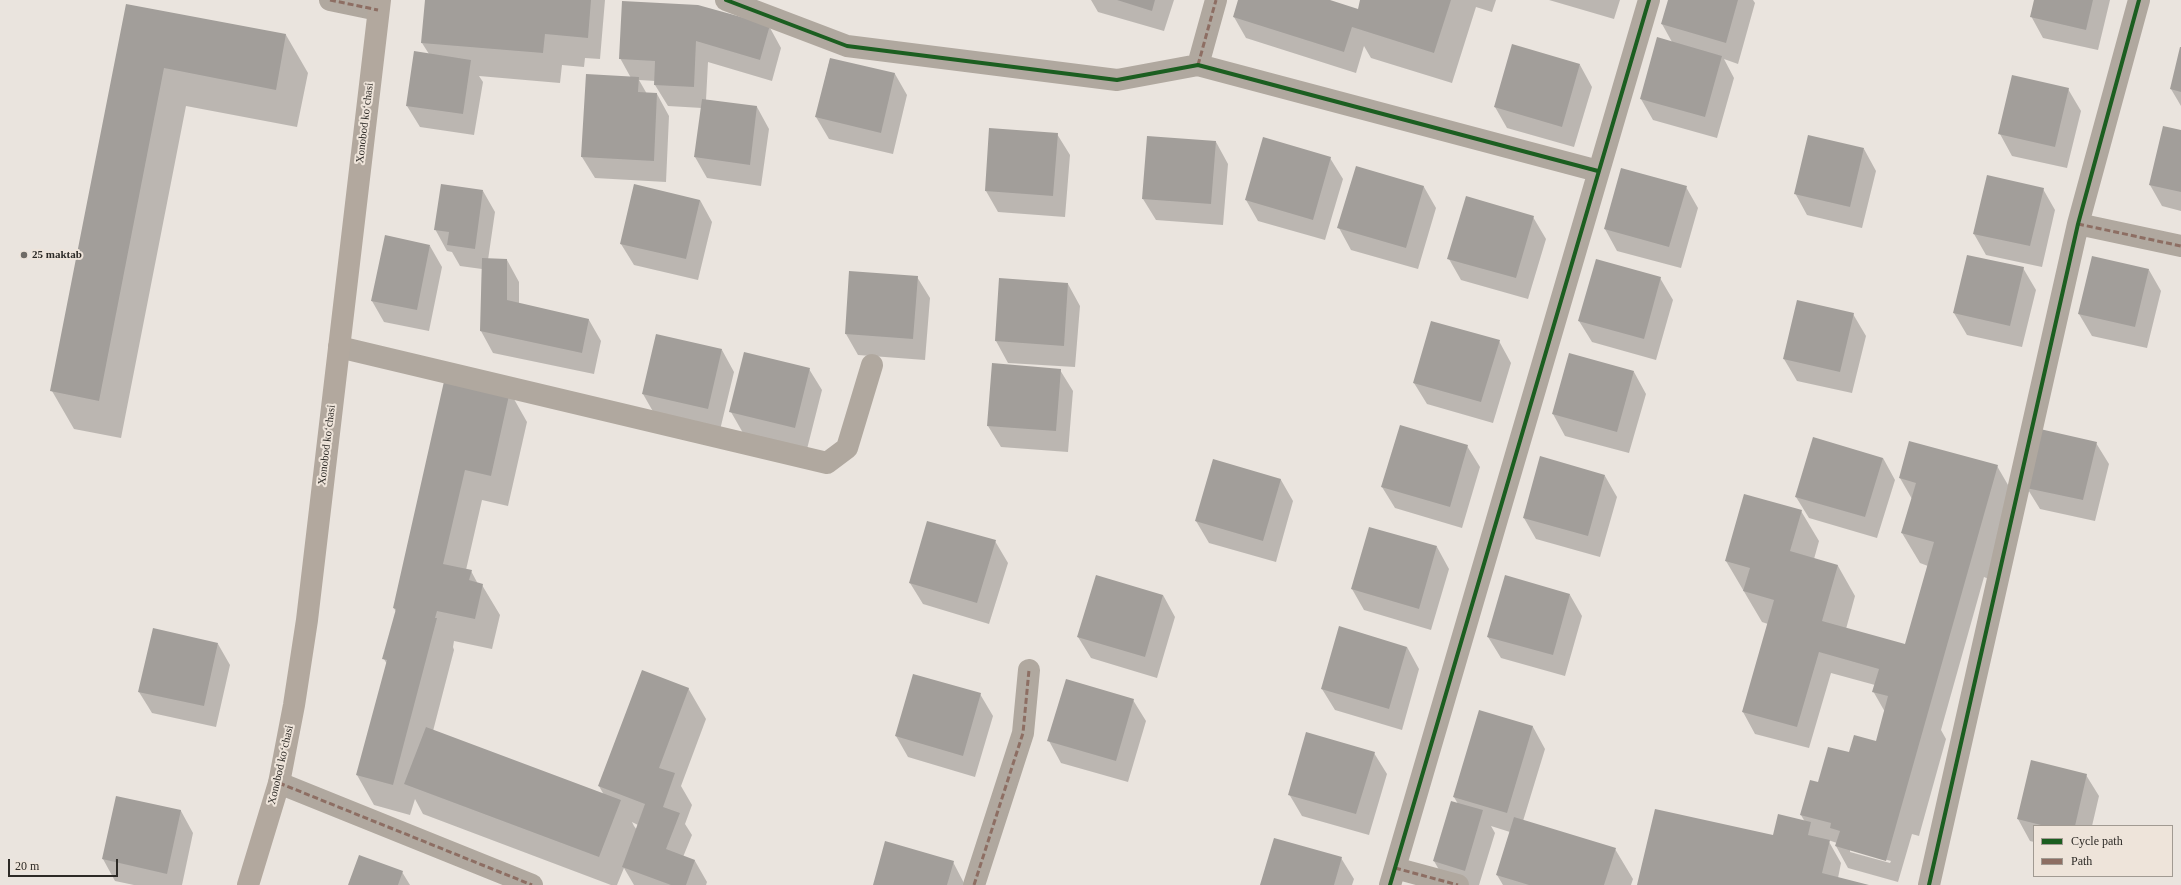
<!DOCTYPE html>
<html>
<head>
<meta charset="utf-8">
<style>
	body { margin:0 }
	#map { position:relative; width:2181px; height:885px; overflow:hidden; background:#eae4de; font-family:Georgia,serif }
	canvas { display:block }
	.legend { position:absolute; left:2033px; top:825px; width:140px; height:52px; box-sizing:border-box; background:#eee4da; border:1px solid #a19a92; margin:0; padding:5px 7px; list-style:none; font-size:12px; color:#2d2a26 }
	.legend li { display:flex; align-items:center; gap:8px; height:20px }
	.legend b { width:20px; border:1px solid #a19a92 }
	.scale { position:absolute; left:8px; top:859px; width:110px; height:18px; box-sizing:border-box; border:2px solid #2d2a26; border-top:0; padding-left:5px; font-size:12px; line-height:14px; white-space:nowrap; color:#2d2a26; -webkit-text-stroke:3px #eee4da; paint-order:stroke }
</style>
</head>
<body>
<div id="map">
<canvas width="2181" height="885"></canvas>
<ul class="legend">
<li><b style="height:5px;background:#1b5e20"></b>Cycle path</li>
<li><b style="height:5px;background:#8d6e63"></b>Path</li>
</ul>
<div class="scale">20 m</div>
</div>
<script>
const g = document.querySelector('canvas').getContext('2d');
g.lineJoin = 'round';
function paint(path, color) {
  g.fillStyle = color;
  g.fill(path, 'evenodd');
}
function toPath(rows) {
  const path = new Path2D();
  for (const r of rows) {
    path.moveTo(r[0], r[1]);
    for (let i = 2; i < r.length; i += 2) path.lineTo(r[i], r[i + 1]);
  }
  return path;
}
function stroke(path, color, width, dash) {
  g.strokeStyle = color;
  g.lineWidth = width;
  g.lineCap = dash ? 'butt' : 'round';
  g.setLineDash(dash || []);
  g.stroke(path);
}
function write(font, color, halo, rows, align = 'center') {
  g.font = font + ' Georgia,serif';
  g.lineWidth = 4;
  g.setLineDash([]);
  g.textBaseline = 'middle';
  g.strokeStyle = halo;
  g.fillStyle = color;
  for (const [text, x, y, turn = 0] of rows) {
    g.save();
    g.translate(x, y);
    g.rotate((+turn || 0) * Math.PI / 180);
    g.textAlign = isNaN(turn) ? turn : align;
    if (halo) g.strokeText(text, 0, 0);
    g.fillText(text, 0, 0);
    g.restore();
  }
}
const shadow = toPath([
	[426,0,605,0,600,59,585,58,584,67,562,65,560,83,479,76,483,82,474,135,420,127,407,106,429,54,422,43],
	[1091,0,1174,0,1164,31,1098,12],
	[1240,0,1327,0,1358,12,1362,0,1496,0,1492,12,1476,7,1452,83,1371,58,1364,46,1356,73,1246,38,1234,17],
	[1549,0,1620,0,1614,19],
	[1669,0,1753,0,1755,3,1738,64,1724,59,1734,78,1717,138,1653,120,1641,99,1672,42,1662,24],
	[2035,0,2110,0,2098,50,2043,38,2031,16],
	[623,2,769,26,781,48,772,81,708,62,706,100,757,107,769,129,761,186,707,178,695,157,702,108,668,106,655,85,656,81,639,80,647,94,657,94,669,116,666,182,595,178,582,157,631,78,620,58],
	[127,5,286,35,308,73,297,127,186,106,121,438,74,429,52,391],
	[2181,48,2181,106,2171,89],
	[830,59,895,74,907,95,893,154,829,139,816,117],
	[1580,65,1592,87,1574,147,1507,128,1495,107],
	[2068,89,2081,111,2067,168,2012,156,2000,134],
	[2181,131,2181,211,2162,206,2150,185],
	[1057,134,1070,155,1065,217,998,212,986,191],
	[1216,142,1228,164,1223,225,1156,220,1143,199],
	[1864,149,1876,171,1862,228,1807,215,1795,193],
	[1330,158,1343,179,1325,240,1258,221,1246,200],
	[1357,167,1424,187,1436,208,1418,269,1351,250,1339,228],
	[1622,169,1686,187,1698,208,1681,268,1617,251,1605,229],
	[2043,189,2055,210,2042,267,1986,255,1974,234],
	[483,191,495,212,488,260,507,260,519,282,519,304,589,320,601,341,594,374,493,353,481,331,482,269,460,266,452,252,447,251,435,229],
	[700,200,712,222,698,280,634,265,621,244],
	[1533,217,1546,239,1528,299,1461,280,1449,259],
	[430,246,442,267,429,331,384,322,372,301],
	[2023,268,2036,290,2022,347,1967,335,1954,313],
	[2149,270,2161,291,2147,348,2092,336,2079,314],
	[917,277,930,298,925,360,858,355,846,334],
	[1660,278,1673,300,1656,360,1592,342,1579,321],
	[1000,279,1068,284,1080,306,1075,367,1008,363,996,341],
	[1853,314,1866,336,1852,393,1797,381,1784,359],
	[1499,341,1511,363,1493,423,1427,404,1414,383],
	[722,350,734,372,720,430,655,415,643,394],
	[809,369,822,390,807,449,743,433,731,412],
	[1060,370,1073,391,1068,452,1001,447,988,426],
	[1634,372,1646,394,1629,453,1565,436,1553,414],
	[446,378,510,392,527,422,508,506,482,500,466,570,471,571,478,584,482,585,500,615,492,649,454,641,453,647,454,650,433,731,604,795,599,786,688,688,706,719,681,786,692,805,685,824,692,835,683,857,695,861,707,882,706,885,634,885,624,868,617,885,611,885,423,814,415,799,410,815,374,805,357,775,387,664,384,659,396,612,394,608],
	[632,822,638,825,637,830,634,826],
	[2096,443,2109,464,2095,521,2040,509,2027,488],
	[1467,446,1480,467,1462,528,1395,508,1382,487],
	[1883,458,1895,480,1877,538,1809,518,1796,497],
	[1214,460,1281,480,1293,501,1276,562,1209,543,1196,521],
	[1997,466,2015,497,1991,580,1984,577,1941,730,1946,739,1919,836,1912,834,1898,882,1848,868,1836,846,1837,843,1828,840,1841,863,1838,878,1867,885,1638,885,1772,836,1805,822,1801,815,1820,784,1876,743,1885,712,1873,691,1875,685,1831,673,1809,748,1755,734,1743,712,1768,624,1762,622,1726,561,1801,511,1819,541,1814,559,1838,566,1855,596,1846,629,1906,645,1928,566,1920,563,1902,533,1912,499,1900,478],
	[1850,850,1891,861,1890,863,1850,852],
	[1605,476,1617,497,1600,557,1536,539,1524,518],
	[995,541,1008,563,989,624,923,604,910,583],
	[1437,547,1449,569,1431,630,1364,610,1352,589],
	[1163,595,1175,617,1157,678,1091,658,1078,637],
	[1570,595,1582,616,1565,676,1501,658,1488,637],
	[218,644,230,665,216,727,152,713,139,692],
	[1407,647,1419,669,1402,730,1335,710,1322,689],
	[980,694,993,716,975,777,908,757,896,736],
	[1133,700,1146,721,1128,782,1061,763,1049,741],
	[1480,712,1533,727,1545,749,1523,821,1615,849,1633,879,1631,885,1503,885,1497,875,1510,832,1491,826,1495,833,1479,885,1455,885,1446,882,1434,861,1458,804,1454,797],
	[1374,753,1387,774,1369,835,1302,816,1289,794],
	[2086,775,2099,796,2092,826,2034,826,2034,842,2030,841,2018,819],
	[117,797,181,811,193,833,182,885,134,885,115,881,103,859],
	[1341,858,1354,879,1352,885,1261,885],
	[953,862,965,885,874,885],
	[402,872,410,885,349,885]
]);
const building = toPath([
	[425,0,591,0,588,38,545,34,543,53,421,43],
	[1117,0,1155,0,1152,11],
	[1238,0,1330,0,1358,9,1360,0,1451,0,1434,53,1352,27,1344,52,1233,17],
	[1668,0,1738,0,1726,43,1661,24],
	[2034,0,2093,0,2086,30,2030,17],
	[622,1,698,5,770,25,760,60,696,41,694,87,654,85,655,61,619,59],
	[126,4,286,34,276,90,164,68,99,401,50,391],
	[1657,37,1722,56,1705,117,1640,99],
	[1512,44,1580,64,1562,127,1494,107],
	[2180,47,2181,47,2181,92,2170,89],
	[414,51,471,60,463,114,406,106],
	[830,58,895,73,881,133,815,117],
	[586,74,639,77,638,92,657,93,654,161,581,157],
	[2012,75,2069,88,2055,147,1998,134],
	[702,99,757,106,750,165,694,157],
	[2163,126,2181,130,2181,192,2149,185],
	[989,128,1058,133,1053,196,985,191],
	[1808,135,1864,148,1850,207,1794,194],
	[1147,136,1216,141,1211,204,1142,199],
	[1263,137,1331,157,1313,220,1245,200],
	[1356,166,1424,186,1406,248,1337,228],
	[1621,168,1687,186,1669,247,1604,229],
	[1987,175,2044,188,2030,246,1973,234],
	[441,184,483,190,475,249,447,245,449,232,434,230],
	[634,184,700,200,686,259,620,244],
	[1466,196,1534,216,1516,278,1447,259],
	[385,235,430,245,417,310,371,301],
	[1967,255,2024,267,2010,326,1953,313],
	[2092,256,2149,269,2135,327,2078,314],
	[482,258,507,259,507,300,589,319,582,353,480,331],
	[1596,259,1661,277,1644,339,1578,321],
	[849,271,918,276,913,339,845,334],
	[999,278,1068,283,1064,346,995,341],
	[1797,300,1854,313,1840,372,1783,359],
	[1431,321,1500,340,1481,402,1413,383],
	[656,334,722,349,708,409,642,394],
	[744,352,810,368,795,428,729,412],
	[1569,353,1634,371,1617,432,1552,414],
	[992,363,1061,369,1056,431,987,426],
	[445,377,510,391,491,476,465,470,443,564,472,570,469,580,483,584,475,619,437,611,435,618,437,618,393,785,356,775,387,660,382,659,396,609,393,608],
	[1400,425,1468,445,1450,507,1381,487],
	[2040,429,2097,442,2083,500,2026,488],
	[1813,437,1883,458,1865,517,1795,497],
	[1909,441,1998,465,1886,861,1835,846,1840,831,1830,828,1831,823,1800,815,1810,780,1818,782,1828,747,1849,752,1854,735,1876,741,1888,696,1872,692,1879,669,1819,652,1797,727,1742,712,1774,600,1743,591,1750,568,1725,561,1744,494,1802,510,1790,551,1838,565,1822,621,1905,644,1934,542,1901,533,1916,483,1899,478],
	[1540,456,1605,475,1588,536,1523,518],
	[1213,459,1281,479,1263,541,1195,521],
	[927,521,996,540,977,603,909,583],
	[1369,527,1437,546,1419,609,1351,589],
	[1096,575,1163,595,1145,657,1077,637],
	[1505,575,1570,594,1553,655,1487,637],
	[1339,626,1407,647,1389,709,1321,689],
	[153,628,218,643,204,706,138,692],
	[642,670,689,688,659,768,675,773,663,807,680,813,666,849,695,860,686,885,671,885,622,867,645,804,598,786],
	[913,674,981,693,963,756,895,736],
	[1066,679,1134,699,1116,761,1047,741],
	[1479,710,1533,726,1507,813,1453,797],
	[426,727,621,800,599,857,404,784],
	[1306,732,1375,752,1356,814,1288,795],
	[2031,760,2087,774,2075,826,2045,826,2017,819],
	[116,796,181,810,167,874,102,859],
	[1451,801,1483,810,1465,871,1433,861],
	[1655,809,1773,835,1778,814,1811,822,1808,835,1830,840,1822,873,1869,885,1637,885],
	[1514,817,1616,848,1604,885,1529,885,1496,875],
	[1274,838,1342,857,1334,885,1260,885],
	[885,841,954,861,947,885,873,885],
	[359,855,403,871,398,885,348,885]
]);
const minor = toPath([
	[330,0,378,10],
	[726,0,847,46,1117,80,1198,65,1598,171],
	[1198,65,1216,0],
	[2078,224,2181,246],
	[339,347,827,463,847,448,872,365],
	[279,783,532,885],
	[1395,868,1458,885],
	[974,885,1023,733,1029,670],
	[1390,885,1649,0],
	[1929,885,2078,224,2139,0]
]);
const major = toPath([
	[248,885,279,783,294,705,307,620,380,0]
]);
const quiet = toPath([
	[330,0,378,10],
	[1198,65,1216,0],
	[2078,224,2181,246],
	[279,783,532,885],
	[1395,868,1458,885],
	[974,885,1023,733,1029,670]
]);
const cycleway = toPath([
	[726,0,847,46,1117,80,1198,65,1598,171],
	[1390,885,1649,0],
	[1929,885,2078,224,2139,0]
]);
const markers = [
	[24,255,4,"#6f6b66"]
];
const streetNames = [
	["Xonobod koʻchasi",365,123,-83],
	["Xonobod koʻchasi",327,445,-83],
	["Xonobod koʻchasi",281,765,-77]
];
const poiNames = [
	["25 maktab",32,255]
];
paint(shadow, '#0003');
paint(building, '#a29e9a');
stroke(minor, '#b0a89f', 22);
stroke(major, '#b2a89e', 22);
stroke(quiet, '#8d6e63', 3, [6, 3]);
stroke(cycleway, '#1b5e20', 4);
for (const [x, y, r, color] of markers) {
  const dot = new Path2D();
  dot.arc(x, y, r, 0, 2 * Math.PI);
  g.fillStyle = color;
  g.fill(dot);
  stroke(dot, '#eee4da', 1.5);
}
write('11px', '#2d2a26', '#eee4da', streetNames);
write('bold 11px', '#2d2a26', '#eee4da', poiNames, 'left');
</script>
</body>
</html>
